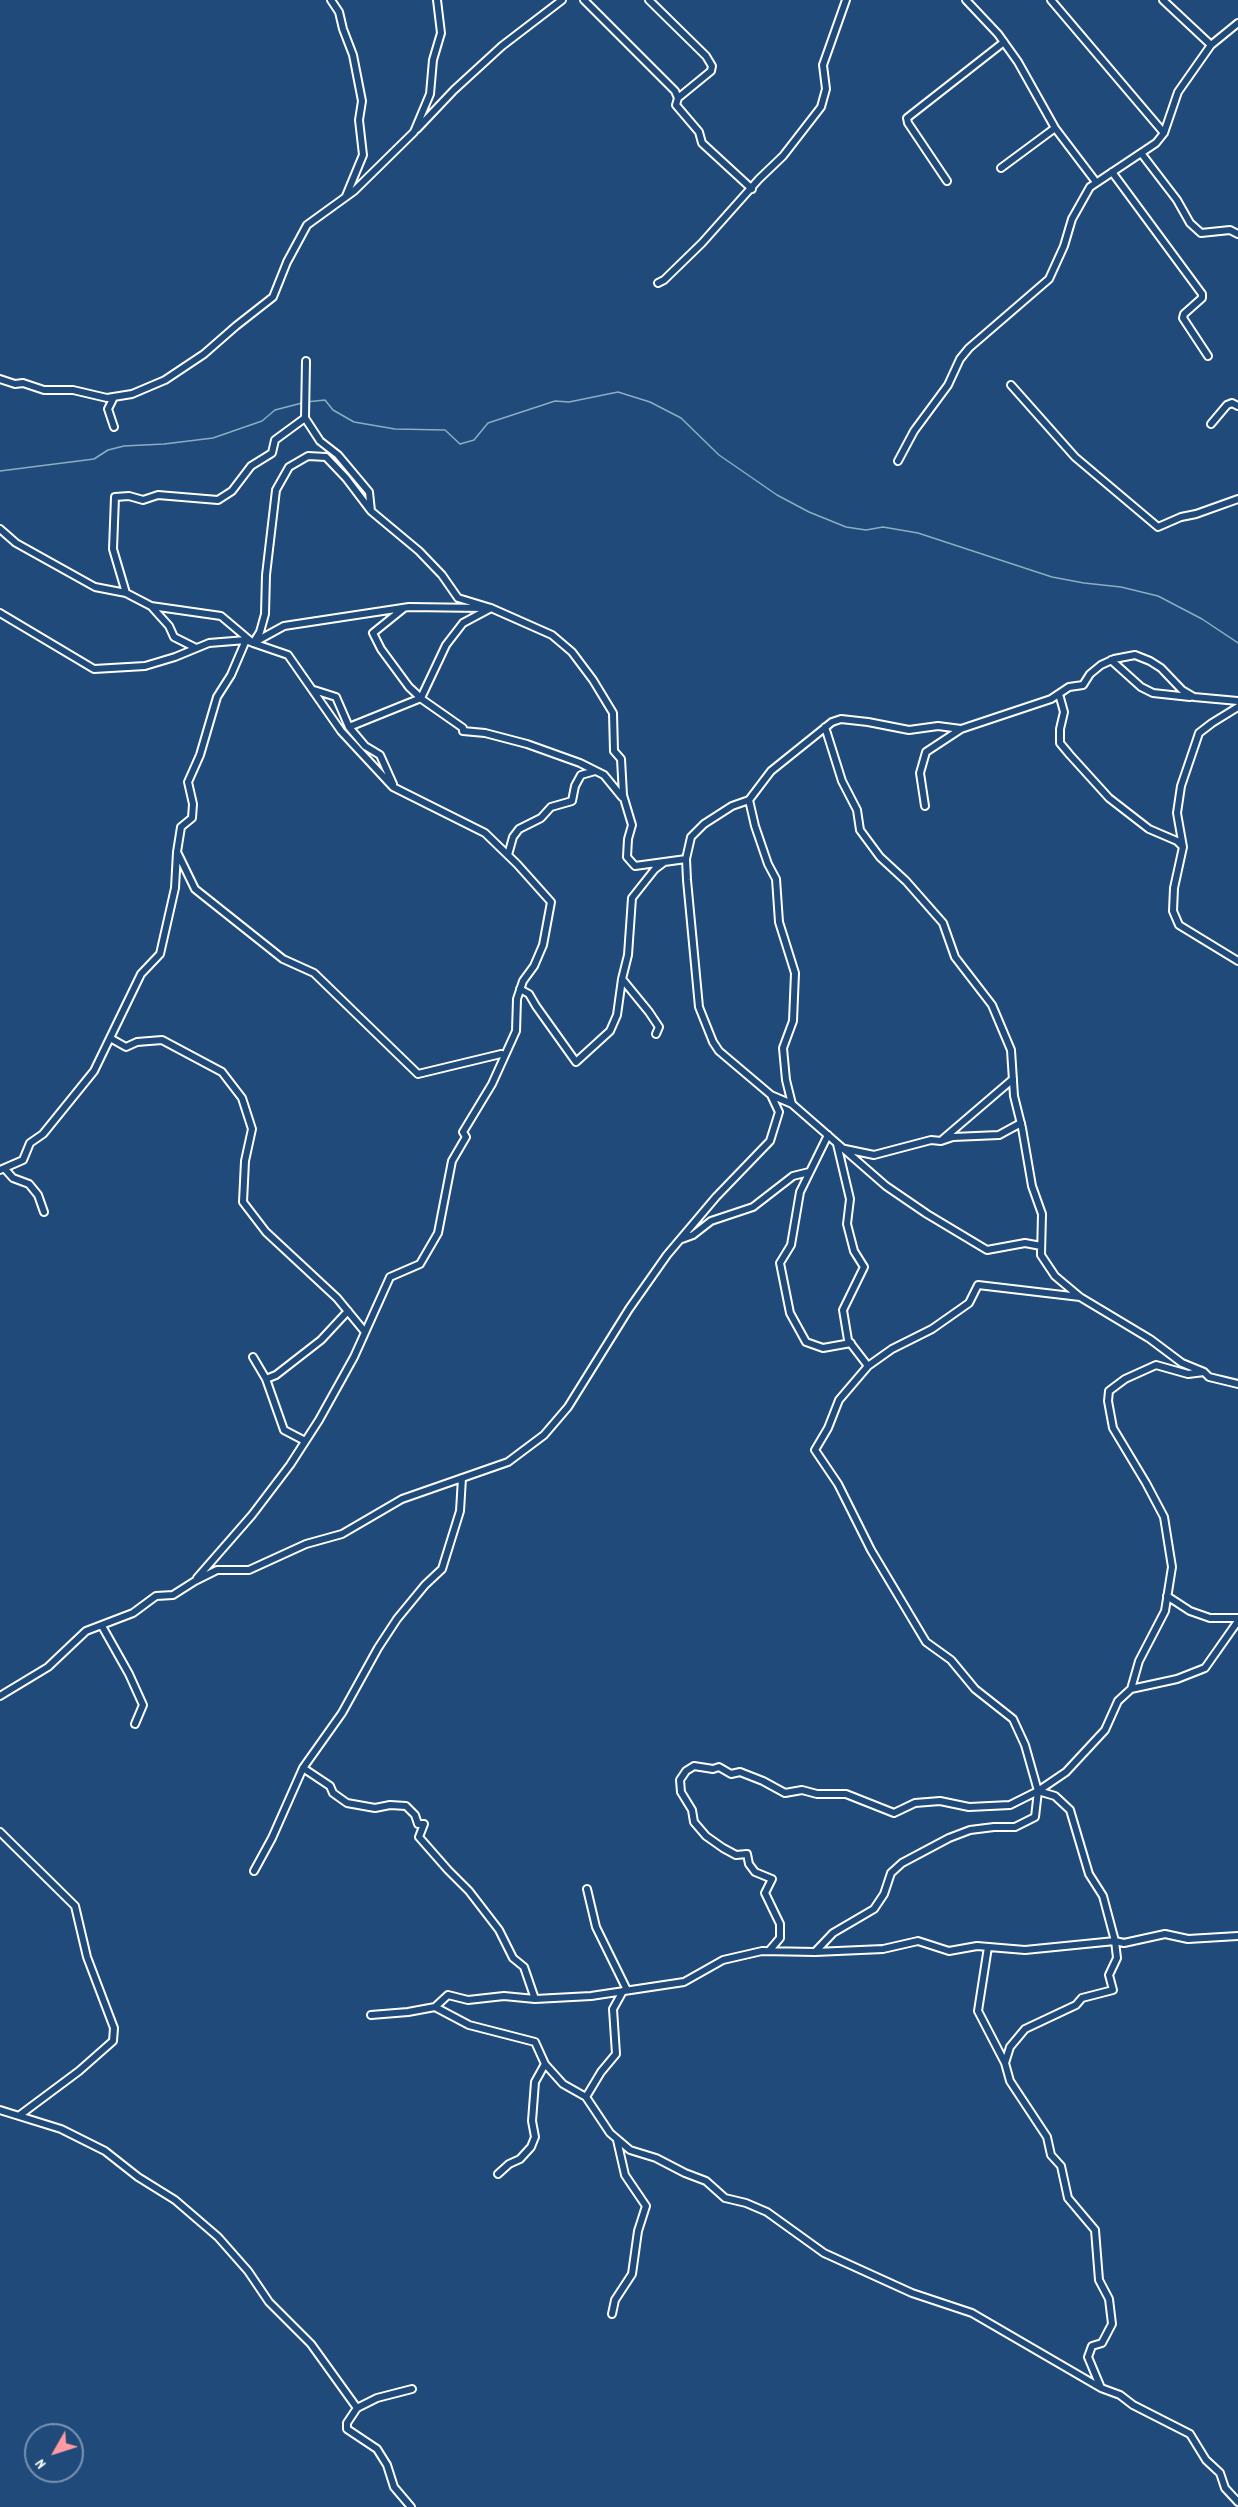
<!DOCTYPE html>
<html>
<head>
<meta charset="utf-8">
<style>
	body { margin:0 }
	#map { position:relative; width:1238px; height:2507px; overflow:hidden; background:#1f4a7a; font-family:Dekko,sans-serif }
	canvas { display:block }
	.north { position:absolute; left:24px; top:2423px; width:60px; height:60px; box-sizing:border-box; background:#1f4a7a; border:2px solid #7992af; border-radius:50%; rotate:231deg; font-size:16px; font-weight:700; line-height:24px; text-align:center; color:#fff }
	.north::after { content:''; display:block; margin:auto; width:21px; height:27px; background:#ff9aa2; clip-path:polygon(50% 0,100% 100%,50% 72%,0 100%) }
</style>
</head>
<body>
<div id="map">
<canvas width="1238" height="2507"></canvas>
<div class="north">N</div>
</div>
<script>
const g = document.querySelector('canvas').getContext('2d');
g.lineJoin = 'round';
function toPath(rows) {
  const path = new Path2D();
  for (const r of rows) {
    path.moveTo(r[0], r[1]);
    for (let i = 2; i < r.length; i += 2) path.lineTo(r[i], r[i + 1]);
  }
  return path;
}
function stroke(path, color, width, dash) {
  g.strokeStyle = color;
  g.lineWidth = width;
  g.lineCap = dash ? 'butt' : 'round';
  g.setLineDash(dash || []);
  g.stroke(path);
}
const stream = toPath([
	[306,402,325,400,333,410,354,422,395,429,445,430,460,444,474,440,488,423,555,401,569,402,618,392,650,402,681,418,719,455,777,495,809,512,846,527,866,530,883,527,918,533,1052,577,1084,583,1121,587,1158,596,1202,619,1238,643],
	[0,471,94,459,108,450,124,446,164,444,213,438,262,421,275,410,302,403]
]);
const minor = toPath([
	[331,0,339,12,343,29,353,55,362,101,359,120,363,155,346,196],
	[584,0,675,91,678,98,676,105,699,132,702,143,752,189],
	[649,0,706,56,712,66,711,71,678,98],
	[966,0,998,34,1018,62,1055,128,1096,182],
	[1051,0,1164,133],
	[1163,0,1211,45],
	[417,129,454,90,502,46,562,0],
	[1141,153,1177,200,1190,223,1201,233,1230,230,1238,234],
	[1001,168,1055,128],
	[1112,172,1202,294,1202,298,1184,314,1183,318,1208,356],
	[947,181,908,123,907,118,1004,42],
	[658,283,664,280,702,243,759,179,783,156,821,107,826,89,823,65,846,0],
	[306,361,305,418,320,441,338,455,369,492,371,511,419,551,442,575,458,598,491,608,552,635,572,652,593,680,613,713,614,751,621,759,623,795,632,825,628,839,627,857,635,866,686,859],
	[0,379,15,384,23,383,44,390,73,390,107,398,132,394,165,380,204,354,236,326,273,297,287,262,307,225,354,191,414,132,430,94,433,60,441,33,437,0],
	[1011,385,1075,457,1158,527,1181,517,1196,514,1238,499],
	[114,397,108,409,114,427],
	[1211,424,1227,405,1232,403,1238,406],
	[898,461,914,431,948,385,960,359,969,348,1049,279,1064,246,1072,219,1090,187,1156,143,1164,133,1178,92,1211,45,1238,23],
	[0,529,16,543,95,587,126,593,151,606,169,626,174,637,196,648],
	[126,593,113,549,115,497,129,496,143,500,158,495,218,500,232,491,251,466,272,453,275,440,305,418],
	[151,606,221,616,253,643,288,655,341,731,393,787,485,833,517,864,551,902,543,945,534,966,523,981,517,999,516,1031,492,1084,463,1132,466,1137,452,1161,438,1233,420,1264,390,1277,354,1357,319,1420,290,1465,252,1515,197,1578],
	[404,608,373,633,381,649,409,687,423,700,463,728,463,731,485,733,527,744,580,763,604,775,622,797],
	[0,613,94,669,145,666,175,657,209,643,246,640,253,643,284,626,409,607,483,608],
	[255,640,260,632,265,614,266,575,276,490,289,467,308,456,326,457,346,478,371,511],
	[1111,660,1141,687,1153,693,1190,697],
	[314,690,336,697,349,727,421,698,446,645,463,623,491,608],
	[1059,694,1064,712,1060,729,1060,743,1070,755,1109,798,1149,829,1177,841,1183,847,1174,888,1173,911,1179,925,1238,961],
	[349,727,365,746,380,755,393,784],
	[825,727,842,781,857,810,860,830,880,857,906,881,943,923,955,957,992,1005,1011,1050,1014,1096,1022,1128,1032,1186,1042,1214,1041,1255,1055,1276,1080,1297,1150,1339,1182,1363,1204,1372],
	[749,800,755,826,768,864,776,879,779,922,795,973,793,1021,783,1048,786,1080,792,1104],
	[925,806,920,773,926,752,961,729,1051,699,1069,687,1083,685,1090,674,1101,665,1114,659,1135,655,1150,661,1161,668,1182,690,1194,697,1238,701],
	[1183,847,1177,813,1181,786,1196,742,1199,733,1212,723,1238,707],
	[178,854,195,889,283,959,314,973,418,1074,501,1054,505,1055],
	[508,855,513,837,519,829,541,818,551,807,572,801,575,786,581,775,595,771],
	[622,979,649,1012,659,1027,656,1034],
	[520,989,529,994,536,1006,576,1062,610,1031,617,1015,622,979,628,955,632,898,655,869,663,863],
	[110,1038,126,1047,137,1042,162,1040,222,1072,242,1098,252,1129,245,1161,243,1202,266,1232,337,1298,365,1332],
	[771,1095,719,1051,713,1042,699,1007,687,880,686,859,691,837,704,824,732,806,749,800,771,771,832,722,841,719,868,722,909,730,938,726,961,729],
	[828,1135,800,1192,791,1245,780,1263,790,1313,806,1342,823,1348,851,1343],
	[943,1139,1013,1079],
	[837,1144,850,1199,847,1224,854,1251,864,1267,843,1310,848,1340,868,1366],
	[845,1149,874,1155,931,1140,941,1141,953,1137,999,1135,1021,1123],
	[5,1169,13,1178,29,1184,38,1195,44,1212],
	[0,1170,23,1160,30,1143,43,1134,94,1071,141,974,160,954,175,888,177,852,181,827,192,818,193,804,188,782,200,755,217,697,231,675,246,640],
	[682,1239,693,1235,711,1221,753,1207,793,1176,809,1172],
	[253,1357,266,1379,276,1375,321,1340,348,1311],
	[266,1379,284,1430,305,1441],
	[1167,1596,1190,1611,1210,1618,1238,1618],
	[102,1626,129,1674,143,1705,135,1724],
	[1131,1689,1139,1661,1165,1611,1172,1567,1164,1517,1146,1483,1113,1428,1108,1401,1109,1391,1125,1379,1156,1365,1188,1374,1204,1372,1209,1377,1238,1384],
	[0,1696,48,1667,86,1631,133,1613,156,1596,173,1595,195,1581,217,1570,249,1570,306,1544,342,1534,402,1499,508,1462,544,1435,568,1407,629,1309,667,1255,716,1197,770,1141,779,1112,771,1095,792,1104,886,1186,927,1214,987,1250,1025,1243,1041,1246,1041,1255],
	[303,1768,330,1786,333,1793,347,1803,375,1808,390,1805,406,1806,415,1815,418,1824,424,1824,419,1837,448,1870,469,1891,499,1930,513,1958,524,1967,535,1999],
	[0,1832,75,1906,87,1957,114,2028,113,2041,79,2071,20,2115],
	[254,1871,272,1838,303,1768,342,1713,378,1648,397,1619,425,1585,442,1569,460,1511,462,1478],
	[587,1889,596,1927,627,1990],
	[988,1947,978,2011,1005,2063,1010,2047,1025,2029,1076,2005,1082,1998,1113,1990,1109,1975,1117,1958,1115,1941,1103,1896,1089,1874,1070,1810,1055,1796,1038,1791,1066,1772,1105,1730,1118,1701,1131,1689,1177,1679,1205,1668,1238,1621],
	[769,1951,780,1938,780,1924,765,1893,772,1879,755,1872,749,1864,747,1854,736,1855,723,1848,706,1836,694,1822,692,1810,681,1792,680,1780,686,1771,694,1766,713,1769,719,1767,731,1774,740,1772,763,1781,785,1793,802,1790,817,1794,846,1794,894,1813,915,1803,940,1801,969,1807,1010,1805,1038,1791],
	[815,1952,833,1933,874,1909,884,1894,891,1873,902,1863,949,1838,970,1830,994,1827,1015,1827,1035,1817,1038,1791,1025,1745,1013,1719,975,1689,951,1660,926,1642,871,1550,838,1484,815,1450,828,1428,839,1400,868,1366,892,1349,932,1329,969,1303,978,1285,1080,1297],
	[435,2007,469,2025,535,2042,545,2064,563,2084,586,2097,610,2133,630,2150,656,2158,685,2173,706,2181,725,2198,746,2203,767,2212,824,2253,912,2293,972,2313,1101,2388,1088,2357,1092,2346,1102,2343,1112,2324,1109,2299,1099,2280,1095,2230,1068,2198,1061,2166,1051,2155,1047,2137,1010,2081,1005,2063],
	[371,2015,408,2012,435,2007,448,1995,468,2000,504,1996,535,1999,591,1996,684,1982,723,1960,762,1951,815,1952,883,1949,918,1941,949,1951,977,1946,1025,1950,1115,1941,1124,1943,1165,1934,1188,1939,1238,1936],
	[586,2097,601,2072,616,2054,613,2009,623,1991],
	[0,2110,61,2129,105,2151,138,2177,175,2200,218,2237,248,2271,269,2302,311,2344,357,2408,377,2398,412,2389],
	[498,2174,509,2164,520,2159,531,2147,535,2137,532,2121,535,2082,545,2064],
	[612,2314,615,2300,632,2274,638,2231,646,2206,625,2175,617,2140],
	[1101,2388,1120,2395,1133,2405,1190,2434,1206,2460,1220,2473,1225,2488,1238,2502],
	[357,2408,347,2423,347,2429,377,2449,387,2465,394,2487,411,2507]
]);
stroke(stream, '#8caec2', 1.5);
stroke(minor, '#fff', 10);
stroke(minor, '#1f4a7a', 6);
</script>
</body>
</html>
